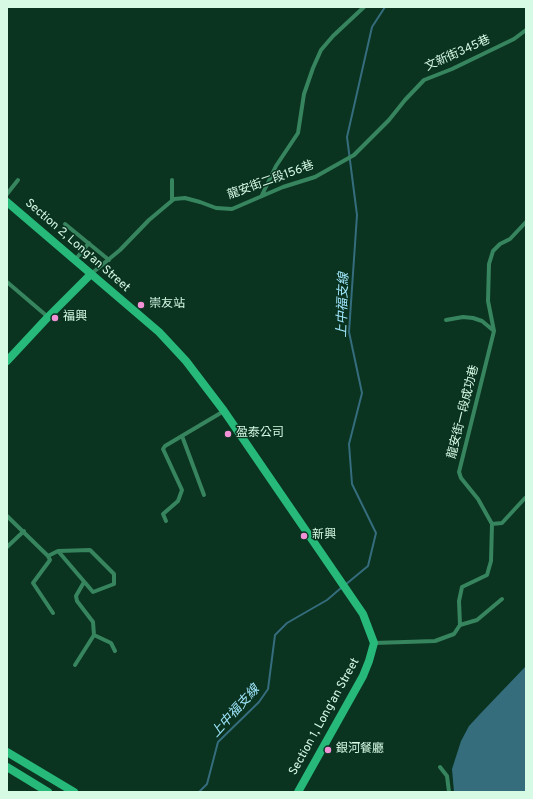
<!DOCTYPE html>
<html>
<head>
<meta charset="utf-8">
<style>
	body { margin:0 }
	#map { position:relative; width:533px; height:799px; overflow:hidden; background:#0a3320; font-family:Overpass,sans-serif }
	canvas { display:block }
	.frame { position:absolute; inset:0; border:8px solid #d6fae4; pointer-events:none }
</style>
</head>
<body>
<div id="map">
<canvas width="533" height="799"></canvas>
<div class="frame"></div>
</div>
<script>
const g = document.querySelector('canvas').getContext('2d');
g.lineJoin = 'round';
function paint(path, color) {
  g.fillStyle = color;
  g.fill(path, 'evenodd');
}
function toPath(rows) {
  const path = new Path2D();
  for (const r of rows) {
    path.moveTo(r[0], r[1]);
    for (let i = 2; i < r.length; i += 2) path.lineTo(r[i], r[i + 1]);
  }
  return path;
}
function stroke(path, color, width, dash) {
  g.strokeStyle = color;
  g.lineWidth = width;
  g.lineCap = dash ? 'butt' : 'round';
  g.setLineDash(dash || []);
  g.stroke(path);
}
function write(font, color, halo, rows, align = 'center') {
  g.font = font + ' Overpass,"Noto Sans TC",sans-serif';
  g.lineWidth = 3;
  g.setLineDash([]);
  g.textBaseline = 'middle';
  g.strokeStyle = halo;
  g.fillStyle = color;
  for (const [text, x, y, turn = 0] of rows) {
    g.save();
    g.translate(x, y);
    g.rotate((+turn || 0) * Math.PI / 180);
    g.textAlign = isNaN(turn) ? turn : align;
    if (halo) g.strokeText(text, 0, 0);
    g.fillText(text, 0, 0);
    g.restore();
  }
}
const water = toPath([
	[526,666,526,792,454,792,452,769,461,741,469,726,481,713]
]);
const stream = toPath([
	[345,585,368,566,376,533,352,484,349,444,362,393,349,332,357,215,347,137,372,27,385,7],
	[199,792,207,784,218,742,259,702,268,689,275,635,287,623,327,600,341,588]
]);
const lane = toPath([
	[7,194,18,180],
	[262,195,276,166,298,133,304,94,313,68,321,50,333,36,364,7],
	[172,200,172,180],
	[65,224,109,260],
	[75,260,89,243],
	[91,274,120,250,149,220,174,199,185,198,200,202,216,208,232,209,283,187,315,177,354,155,389,120,405,100,424,80,452,69,514,39,526,30],
	[7,282,48,317],
	[446,320,463,317,473,318,482,321,494,331],
	[182,436,204,495],
	[7,516,48,556,50,560,33,583,53,613],
	[166,521,163,514,178,501,182,490,163,449,165,446,224,411],
	[492,524,502,523,525,498],
	[7,547,24,531],
	[48,556,58,551,90,550,114,574,114,584,93,592,58,551],
	[460,625,477,620,502,599],
	[94,635,111,643,115,651],
	[374,643,435,641,454,634,460,625,459,601,462,587,487,575,491,561,492,524,478,499,461,478,459,472,494,331,488,301,489,264,493,251,500,244,510,239,526,222],
	[75,665,94,635,93,622,77,601,76,596,84,582],
	[440,767,447,776,449,792]
]);
const secondary = toPath([
	[7,202,159,332,186,361,224,411,363,614,374,643,369,661,363,676,298,792],
	[7,361,48,317,91,274],
	[7,752,74,792],
	[7,767,48,792]
]);
const markers = [
	[141,305,4,"#f391d6"],
	[55,318,4,"#f391d6"],
	[228,434,4,"#f391d6"],
	[304,536,4,"#f391d6"],
	[328,750,4,"#f391d6"]
];
const streetNames = [
	["文新街345巷",458,54,-24],
	["龍安街二段156巷",271,181,-20],
	["Section 2, Long'an Street",77,246,41],
	["龍安街一段成功巷",464,412,-76],
	["Section 1, Long'an Street",325,717,-61]
];
const poiNames = [
	["崇友站",149,305],
	["福興",63,318],
	["盈泰公司",236,434],
	["新興",312,536],
	["銀河餐廳",336,750]
];
const waterNames = [
	["上中福支線",344,305,-88],
	["上中福支線",236,712,-48]
];
paint(water, '#356d7d');
stroke(stream, '#356d7d', 2);
stroke(lane, '#37855e', 4);
stroke(secondary, '#27b97a', 8);
for (const [x, y, r, color] of markers) {
  const dot = new Path2D();
  dot.arc(x, y, r, 0, 2 * Math.PI);
  g.fillStyle = color;
  g.fill(dot);
  stroke(dot, '#0a3320', 1.5);
}
write('12px', '#d6fae4', '#0a3320', streetNames);
write('12px', '#d6fae4', '#0a3320', poiNames, 'left');
write('italic 13px', '#9ee5fa', '#0a3320', waterNames);
</script>
</body>
</html>
